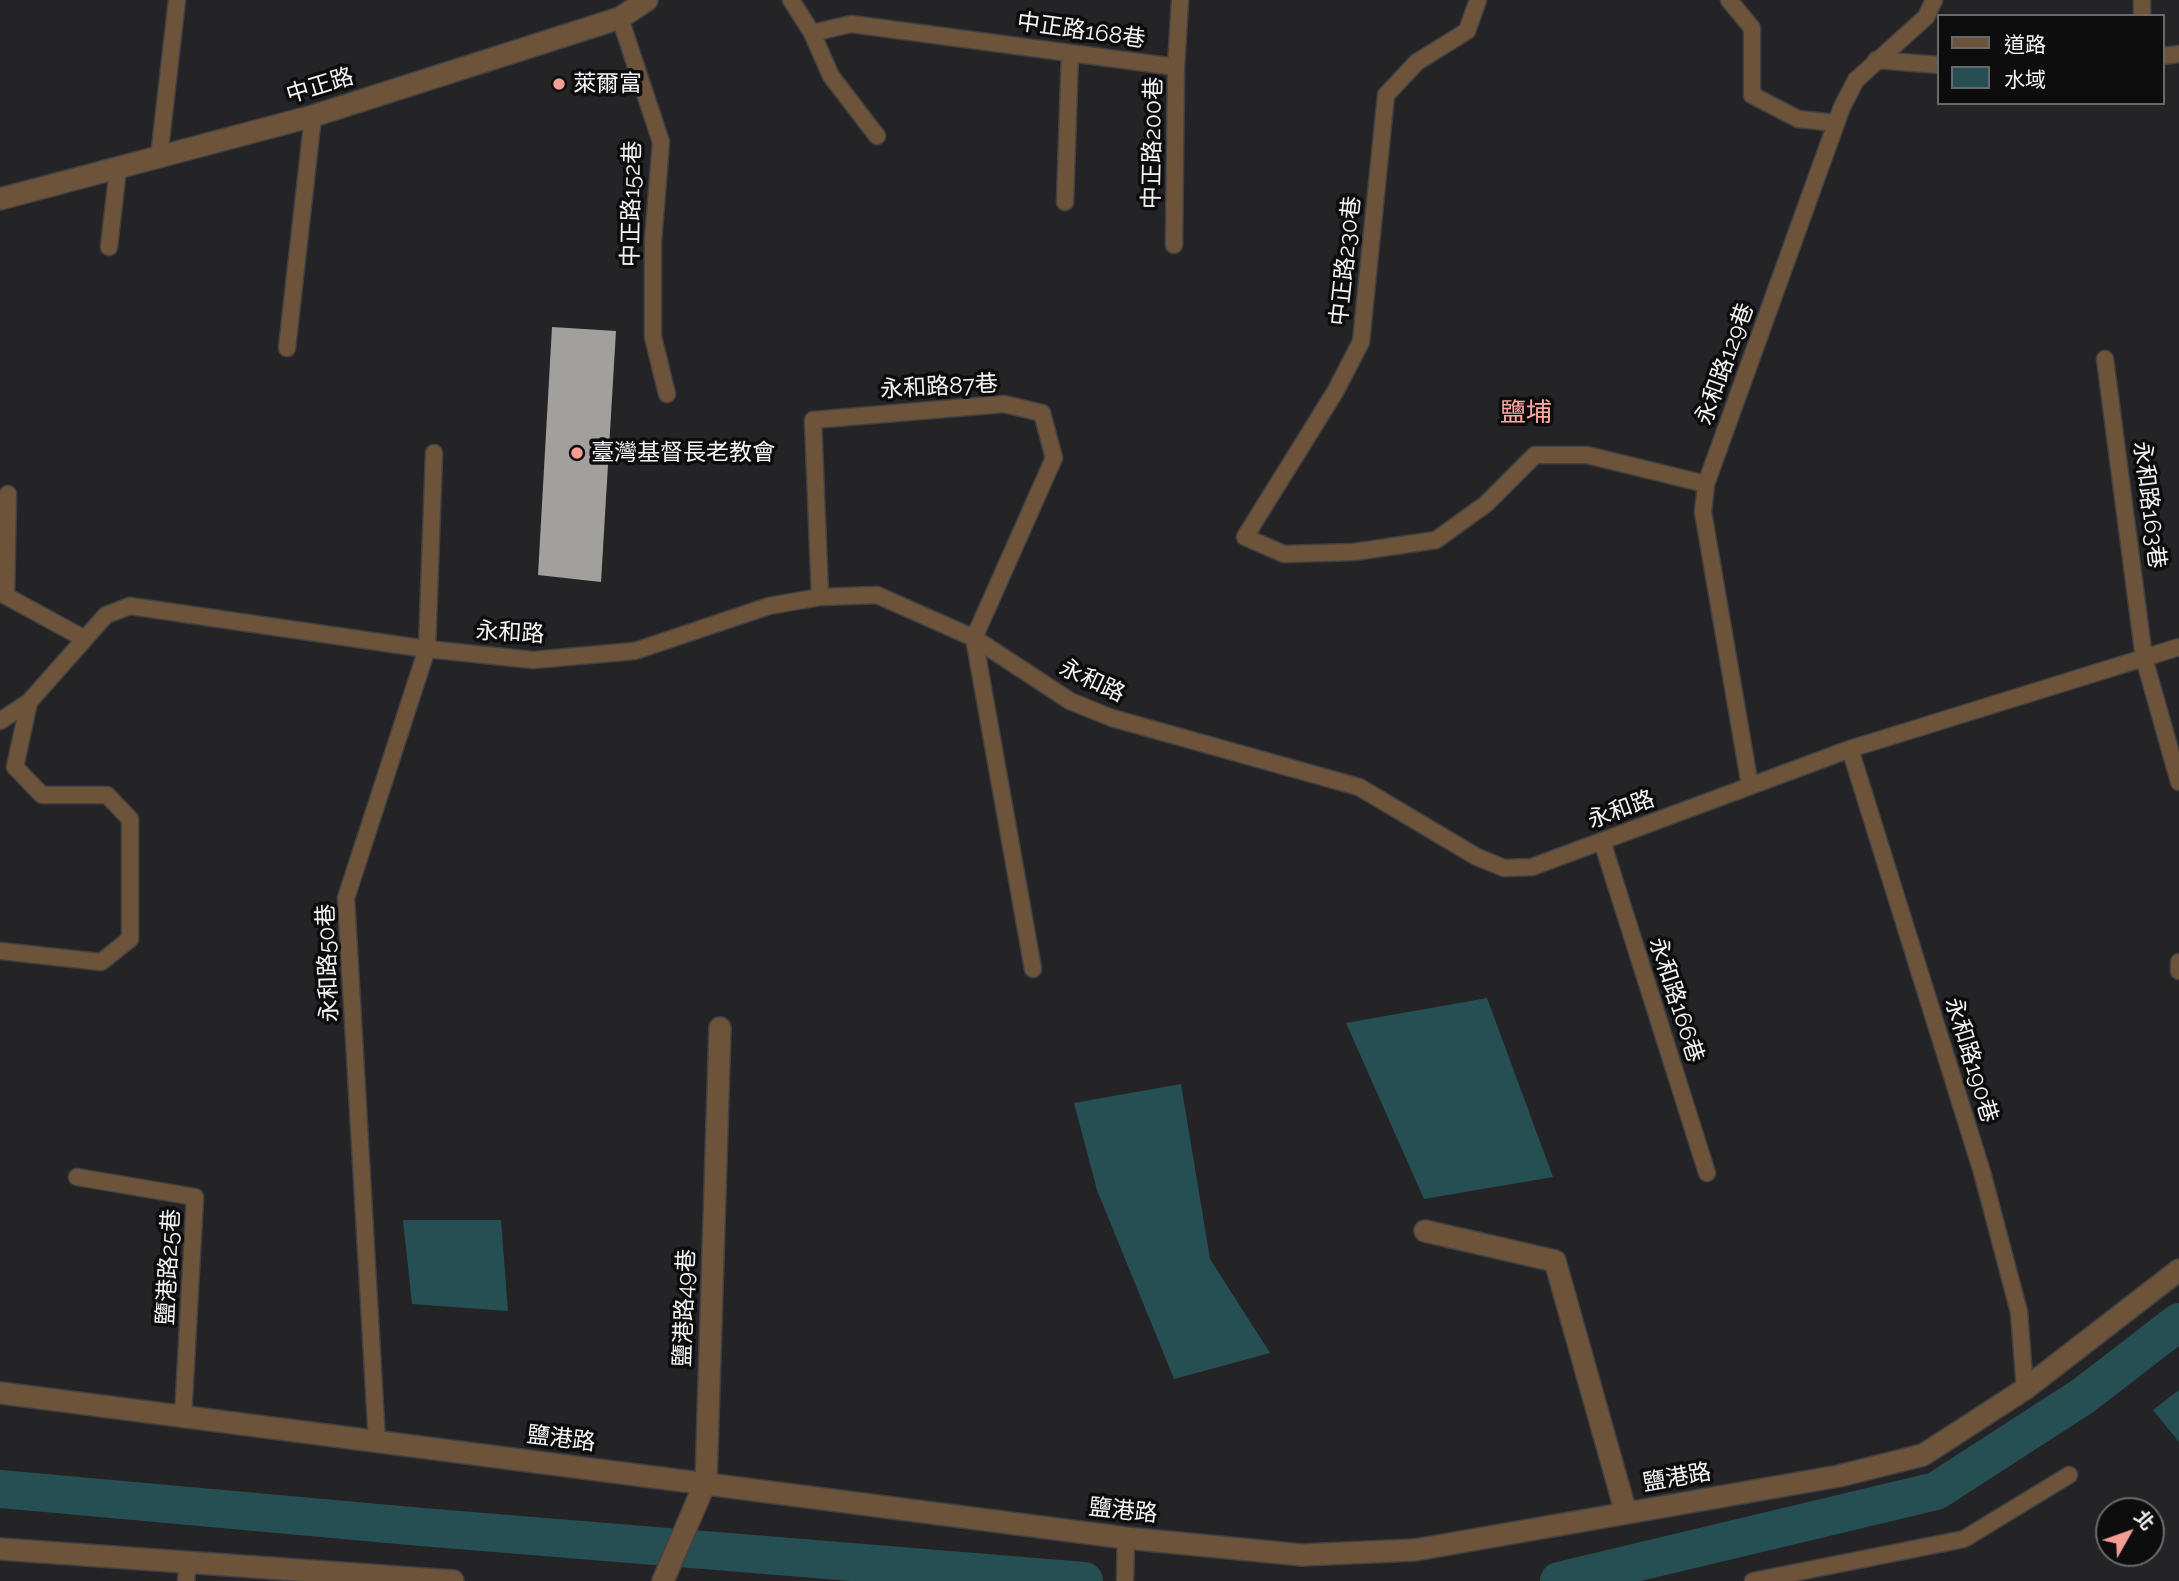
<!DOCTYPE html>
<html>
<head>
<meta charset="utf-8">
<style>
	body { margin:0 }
	#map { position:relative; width:2179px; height:1581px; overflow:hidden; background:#242426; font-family:Raleway,"Noto Sans TC",sans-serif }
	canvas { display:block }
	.legend { position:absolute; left:1937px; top:14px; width:228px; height:91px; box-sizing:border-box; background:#0e0d0e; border:2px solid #6a696a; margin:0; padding:9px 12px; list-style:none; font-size:21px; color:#f4f3f5 }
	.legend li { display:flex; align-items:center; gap:14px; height:35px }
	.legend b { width:35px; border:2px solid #6a696a }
	.north { position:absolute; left:2095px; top:1497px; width:70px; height:70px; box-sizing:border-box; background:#0e0d0e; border:2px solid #6a696a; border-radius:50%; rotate:50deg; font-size:19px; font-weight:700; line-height:28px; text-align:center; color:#f4f3f5 }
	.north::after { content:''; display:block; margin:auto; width:24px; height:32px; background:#f59c94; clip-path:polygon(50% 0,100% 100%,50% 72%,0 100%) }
</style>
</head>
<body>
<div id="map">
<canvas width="2179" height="1581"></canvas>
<ul class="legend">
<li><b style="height:9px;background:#6d5339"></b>道路</li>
<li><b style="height:19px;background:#264f53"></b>水域</li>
</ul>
<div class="north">北</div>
</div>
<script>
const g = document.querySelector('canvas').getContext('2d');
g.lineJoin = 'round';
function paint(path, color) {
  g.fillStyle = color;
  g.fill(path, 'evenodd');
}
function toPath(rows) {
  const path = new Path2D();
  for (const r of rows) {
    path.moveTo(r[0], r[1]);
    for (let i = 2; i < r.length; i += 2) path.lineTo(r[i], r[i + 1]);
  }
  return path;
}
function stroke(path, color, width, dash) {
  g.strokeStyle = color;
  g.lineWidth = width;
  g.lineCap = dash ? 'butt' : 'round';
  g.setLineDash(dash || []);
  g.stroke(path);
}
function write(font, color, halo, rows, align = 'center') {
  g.font = font + ' Raleway,"Noto Sans TC",sans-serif';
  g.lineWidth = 7;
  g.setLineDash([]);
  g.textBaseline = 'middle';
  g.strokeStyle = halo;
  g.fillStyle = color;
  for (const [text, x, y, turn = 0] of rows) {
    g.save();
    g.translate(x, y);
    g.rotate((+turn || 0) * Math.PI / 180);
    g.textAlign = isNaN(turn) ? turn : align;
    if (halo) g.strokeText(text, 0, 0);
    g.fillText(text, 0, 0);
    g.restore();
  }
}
const water = toPath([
	[1487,998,1553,1177,1424,1199,1346,1023],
	[1181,1084,1210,1259,1270,1353,1174,1379,1097,1190,1074,1103],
	[403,1220,501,1220,508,1311,412,1304],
	[2179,1390,2179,1442,2153,1410]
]);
const canal = toPath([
	[0,1489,422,1527,1084,1581],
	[1559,1581,1936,1491,2083,1396,2179,1322]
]);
const building = toPath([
	[552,327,616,331,601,582,538,575]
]);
const lane = toPath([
	[791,0,812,33,851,24,1176,67],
	[1478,0,1467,31,1417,62,1386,95,1361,342,1335,392,1245,537,1284,554,1354,552,1436,540,1486,504,1535,455,1587,455,1706,484],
	[1729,0,1752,28,1752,95,1798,119,1836,123],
	[2142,16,2142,0],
	[620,18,661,142,653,241,653,337,667,394],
	[812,33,831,76,877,136],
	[2163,56,2179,54],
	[1876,60,1939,65],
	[159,157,177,0],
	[1065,202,1070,53],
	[1174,245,1176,67,1180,0],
	[109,247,118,168],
	[287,348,313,116],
	[2105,359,2144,658,2179,782],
	[8,494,6,596,85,639],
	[820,597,813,420,1004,404,1042,413,1054,458,974,638,1033,969],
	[0,721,29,702,106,615,130,606,427,649,533,660,635,651,769,606,820,597,877,595,974,638,1070,701,1112,718,1359,787,1477,857,1504,868,1532,867,1850,749,2179,647],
	[1850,749,1982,1172,2019,1312,2025,1389],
	[1750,786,1703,512,1706,484,1842,107,1856,80,1926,17,1934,0],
	[1602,841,1707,1173],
	[0,951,101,962,130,939,130,819,107,795,42,795,15,767,29,702],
	[2179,962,2179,971],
	[77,1177,195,1197,183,1417],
	[377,1442,346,898,427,649,434,453],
	[186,1581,188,1562],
	[1125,1581,1126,1538],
	[1753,1581,1964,1539,2069,1475]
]);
const street = toPath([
	[0,199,313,116,620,18,647,0],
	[1425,1231,1555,1261,1626,1513],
	[0,1393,1126,1538,1302,1555,1415,1550,1839,1476,1923,1455,2025,1389,2179,1270],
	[0,1549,453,1581],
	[663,1581,706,1481,720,1028]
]);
const markers = [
	[559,84,7,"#f59c94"],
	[577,453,7,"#f59c94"]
];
const streetNames = [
	["中正路168巷",1081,31,8],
	["中正路",320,86,-17],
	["中正路200巷",1153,143,-89],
	["中正路152巷",632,204,-89],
	["中正路230巷",1346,261,-84],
	["永和路129巷",1725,364,-70],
	["永和路87巷",939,387,-3],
	["永和路163巷",2149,505,83],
	["永和路",510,633,3],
	["永和路",1092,681,25],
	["永和路",1621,810,-20],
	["永和路50巷",328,963,-92],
	["永和路166巷",1676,1000,72],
	["永和路190巷",1971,1060,73],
	["鹽港路25巷",169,1267,-87],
	["鹽港路49巷",685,1308,-88],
	["鹽港路",561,1439,7],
	["鹽港路",1677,1478,-10],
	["鹽港路",1123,1511,6]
];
const poiNames = [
	["萊爾富",573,84],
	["臺灣基督長老教會",591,453]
];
const quarterNames = [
	["鹽埔",1526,413]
];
paint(water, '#264f53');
stroke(canal, '#264f53', 38);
paint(building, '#a2a09d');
stroke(lane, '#414143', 19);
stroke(street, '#414143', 24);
stroke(lane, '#6d5339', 16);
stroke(street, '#6d5339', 21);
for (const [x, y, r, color] of markers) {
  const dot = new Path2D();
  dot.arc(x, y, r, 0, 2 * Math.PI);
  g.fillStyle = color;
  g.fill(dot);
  stroke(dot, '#0e0d0e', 2.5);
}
write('23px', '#f4f3f5', '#0e0d0e', streetNames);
write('23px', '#f4f3f5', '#0e0d0e', poiNames, 'left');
write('26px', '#feaaa2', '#0e0d0e', quarterNames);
</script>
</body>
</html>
